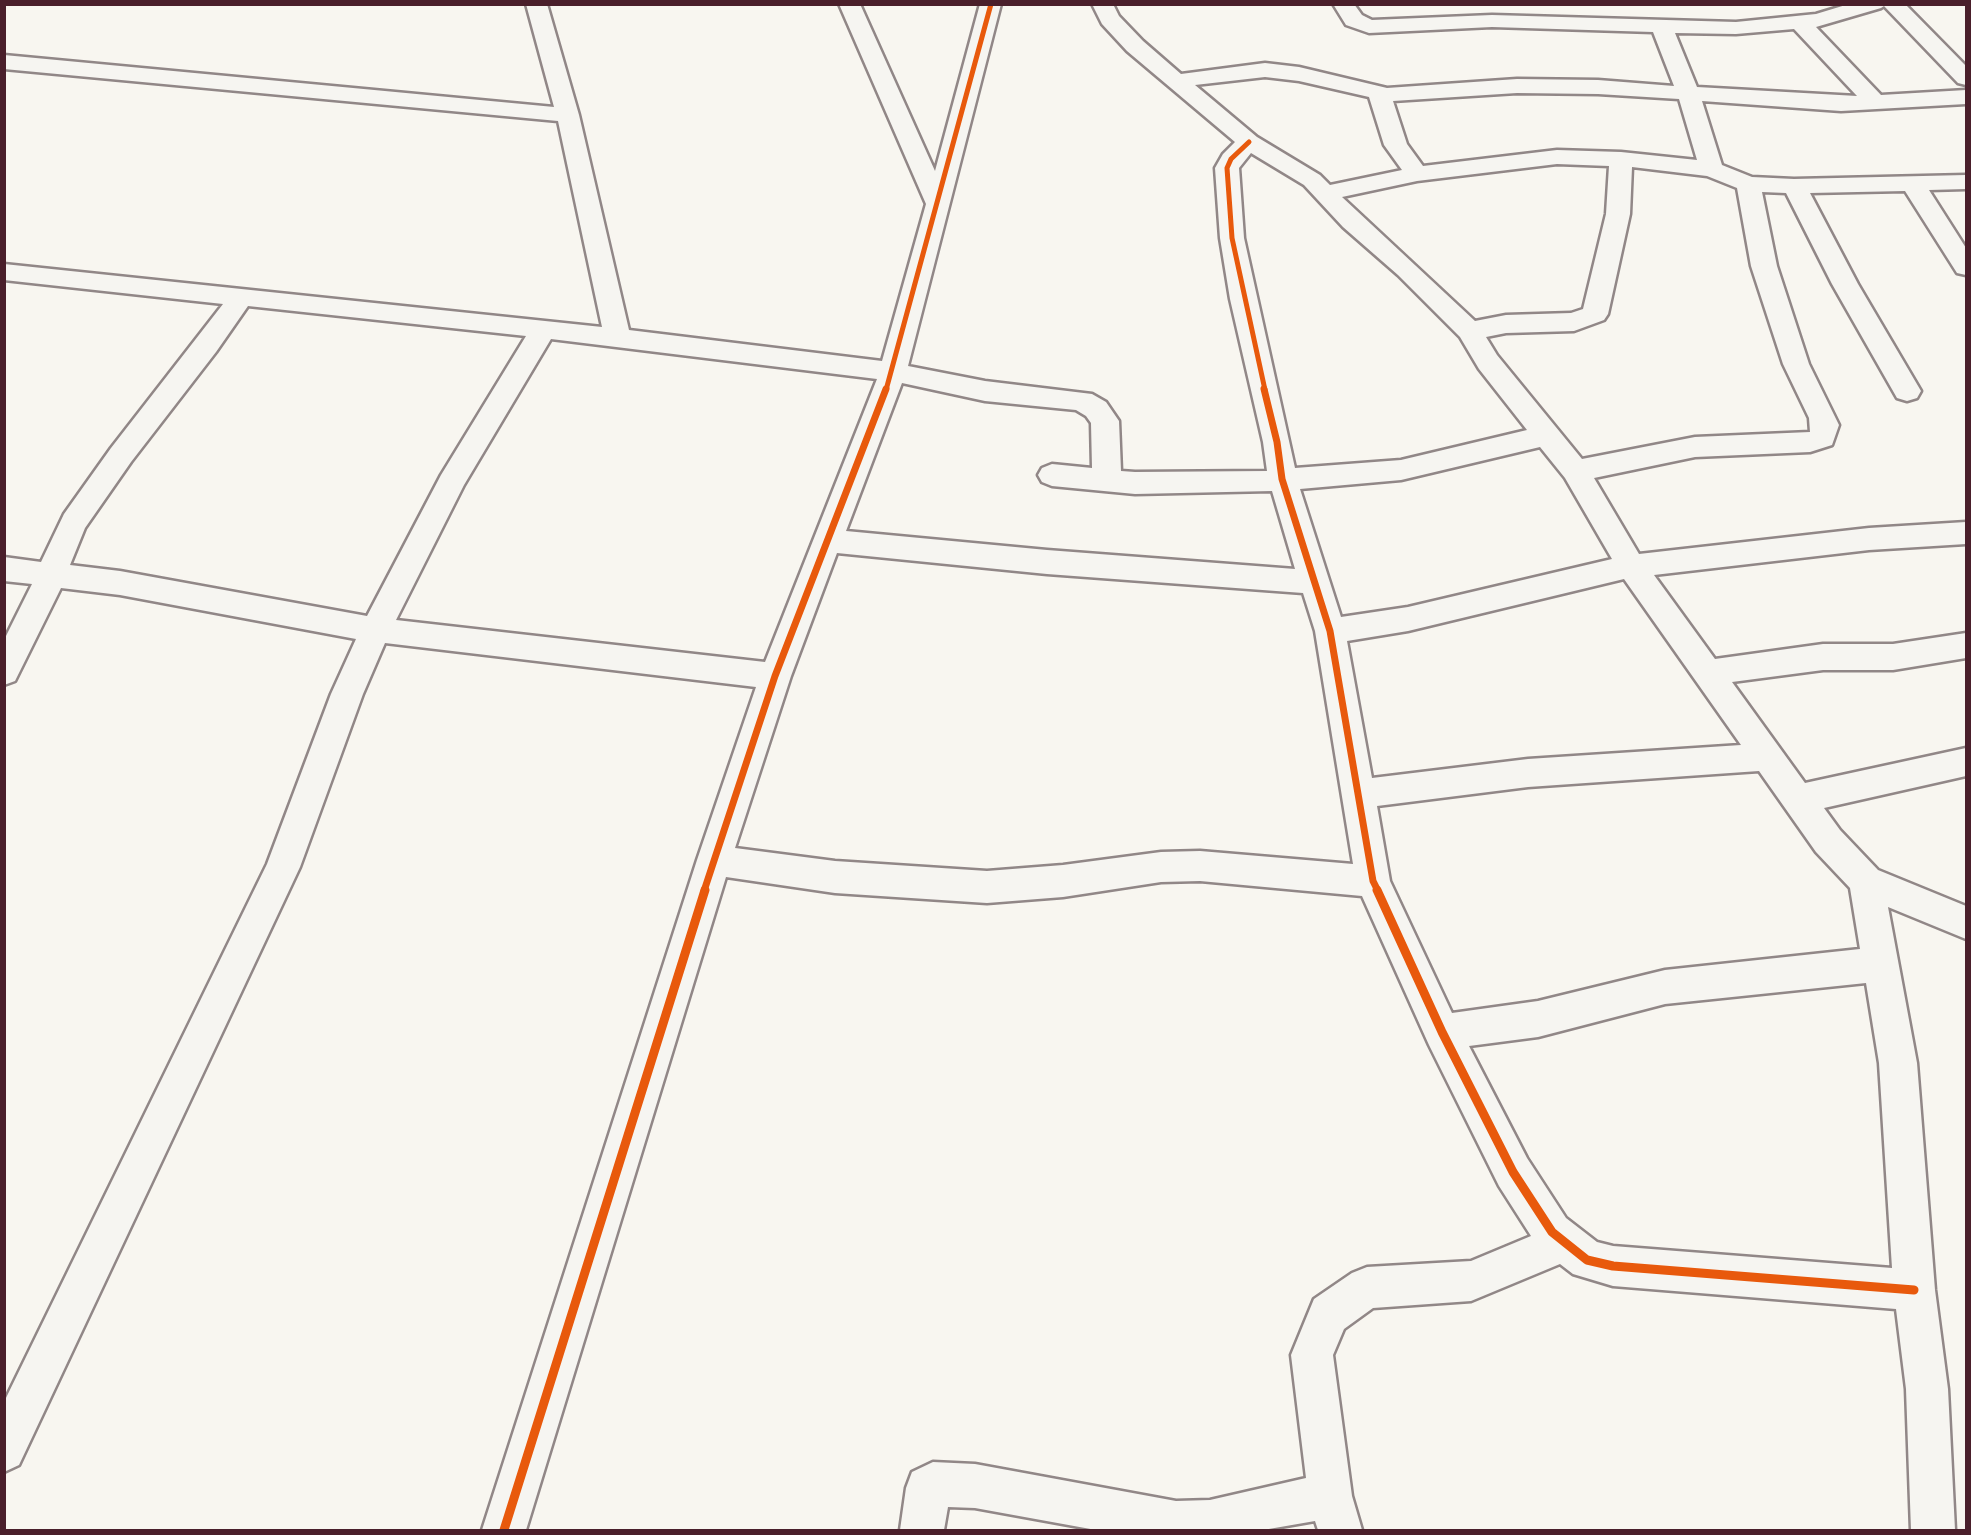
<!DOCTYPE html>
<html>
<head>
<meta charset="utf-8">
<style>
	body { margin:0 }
	#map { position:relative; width:1971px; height:1535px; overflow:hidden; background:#f8f6f0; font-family:Caveat,sans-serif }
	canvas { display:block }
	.frame { position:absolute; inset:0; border:6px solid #4a1f2b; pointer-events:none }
</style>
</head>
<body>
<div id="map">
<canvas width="1971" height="1535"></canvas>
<div class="frame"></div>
</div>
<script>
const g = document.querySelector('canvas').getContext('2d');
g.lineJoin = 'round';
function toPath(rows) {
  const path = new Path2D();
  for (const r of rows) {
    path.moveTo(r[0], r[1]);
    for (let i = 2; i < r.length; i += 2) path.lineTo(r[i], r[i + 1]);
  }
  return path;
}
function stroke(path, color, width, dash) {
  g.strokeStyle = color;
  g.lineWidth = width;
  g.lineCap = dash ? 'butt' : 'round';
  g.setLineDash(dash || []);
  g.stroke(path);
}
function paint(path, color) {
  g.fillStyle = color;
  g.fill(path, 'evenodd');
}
const street = toPath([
	[526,4,547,4,579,115,629,330,882,361,926,204,839,4,860,4,935,171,980,4,1001,4,908,366,985,381,1092,394,1106,402,1119,421,1121,471,1135,472,1267,471,1263,442,1230,299,1220,238,1215,168,1223,154,1235,142,1127,51,1102,24,1092,4,1113,4,1119,16,1143,41,1181,74,1265,63,1299,67,1387,88,1517,79,1598,80,1674,86,1653,32,1492,27,1369,33,1346,25,1333,4,1354,4,1362,15,1372,20,1492,15,1736,22,1816,14,1849,4,1905,4,1966,66,1966,85,1958,83,1884,6,1881,8,1816,27,1881,95,1966,90,1966,104,1841,111,1702,101,1722,165,1752,177,1794,179,1966,175,1966,189,1929,190,1966,248,1966,275,1957,273,1905,191,1810,193,1858,284,1921,391,1917,398,1907,401,1897,398,1832,284,1786,193,1762,192,1777,266,1809,364,1839,425,1832,445,1810,452,1695,457,1594,478,1639,554,1869,528,1966,522,1966,544,1869,550,1654,575,1715,659,1823,644,1893,644,1966,633,1966,658,1893,670,1823,670,1732,682,1805,783,1966,748,1966,776,1824,808,1840,830,1878,870,1966,906,1966,939,1888,907,1917,1063,1935,1290,1948,1389,1955,1530,1911,1530,1906,1389,1896,1309,1613,1286,1573,1274,1560,1264,1471,1301,1373,1308,1344,1329,1333,1355,1352,1496,1362,1530,1318,1530,1315,1521,1263,1530,1096,1530,975,1508,948,1507,944,1530,900,1530,906,1488,912,1472,933,1462,975,1464,1176,1501,1210,1500,1306,1478,1291,1355,1314,1299,1352,1273,1367,1267,1471,1261,1531,1236,1499,1186,1429,1045,1362,896,1200,881,1161,882,1063,897,987,903,835,893,726,877,526,1530,482,1530,697,860,756,687,385,643,363,694,300,867,19,1465,4,1472,4,1402,267,864,331,694,356,639,120,595,61,588,15,681,4,685,4,640,32,584,4,581,4,557,41,562,64,514,111,448,223,304,4,280,4,264,602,327,558,121,4,69,4,55,554,107,526,4],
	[1794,29,1857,96,1697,87,1675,33,1736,34,1794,29],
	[1265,77,1299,81,1369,97,1384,145,1402,170,1330,185,1320,175,1257,137,1195,85,1265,77],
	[1517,93,1598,94,1679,99,1697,160,1621,152,1557,150,1423,166,1407,144,1393,101,1517,93],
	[1251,153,1304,185,1343,227,1398,275,1460,337,1479,369,1527,430,1401,460,1295,468,1244,238,1239,168,1251,153],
	[1557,164,1609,166,1606,214,1583,309,1571,313,1506,315,1475,321,1342,197,1417,181,1557,164],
	[1632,167,1707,176,1737,188,1751,266,1783,364,1809,418,1810,432,1695,437,1582,459,1497,355,1486,337,1506,333,1574,331,1604,320,1608,314,1630,214,1632,167],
	[248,306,526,336,441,475,367,616,120,571,70,565,85,528,131,462,216,352,248,306],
	[551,339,877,379,765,662,396,620,464,485,551,339],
	[902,383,985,401,1076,410,1086,416,1091,423,1092,468,1052,464,1042,468,1038,475,1042,482,1052,486,1135,494,1272,491,1295,569,1047,550,846,531,902,383],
	[1540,447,1565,478,1612,559,1408,607,1341,617,1300,489,1401,480,1540,447],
	[837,553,1047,574,1303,593,1315,631,1353,864,1200,851,1161,852,1063,865,987,871,835,861,735,848,791,676,837,553],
	[1624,579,1741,745,1528,759,1372,778,1347,641,1408,631,1624,579],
	[1759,771,1816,852,1850,888,1860,949,1665,970,1538,1001,1452,1013,1390,881,1377,806,1528,787,1759,771],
	[1866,983,1879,1063,1892,1268,1613,1246,1597,1242,1566,1218,1527,1158,1469,1046,1538,1037,1665,1004,1866,983]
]);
const cyclewayFar2 = toPath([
	[1249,142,1231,159,1227,168,1232,238,1265,390],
	[886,390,991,4]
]);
const cyclewayFar1 = toPath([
	[1264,389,1277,442,1282,479,1330,631,1373,881,1378,891],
	[704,891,775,676,886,389]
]);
const cycleway = toPath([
	[1377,890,1442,1032,1513,1172,1552,1232,1587,1260,1613,1266,1914,1290],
	[504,1530,705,890]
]);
stroke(street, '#918787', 5);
paint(street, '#f6f5f1');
stroke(cyclewayFar2, '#e8590c', 5);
stroke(cyclewayFar1, '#e8590c', 7);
stroke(cycleway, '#e8590c', 9);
</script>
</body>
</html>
